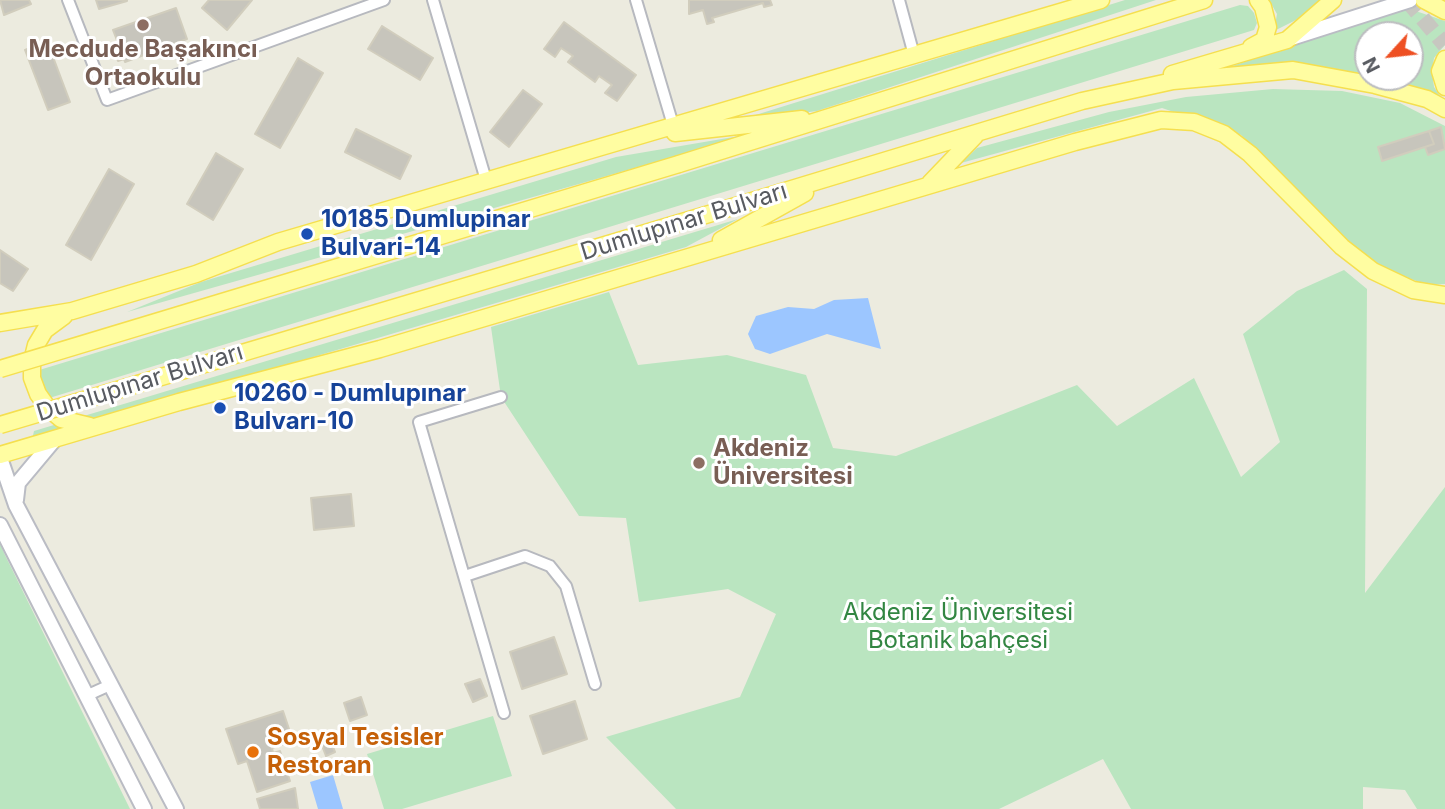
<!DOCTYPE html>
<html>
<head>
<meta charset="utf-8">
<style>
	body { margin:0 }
	#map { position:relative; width:1445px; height:809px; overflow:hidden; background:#ecebdf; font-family:Inter,sans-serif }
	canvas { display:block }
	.north { position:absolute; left:1354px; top:21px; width:70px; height:70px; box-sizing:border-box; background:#fff; border:2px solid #bcbdc0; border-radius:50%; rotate:243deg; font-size:19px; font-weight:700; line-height:28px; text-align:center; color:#585b61 }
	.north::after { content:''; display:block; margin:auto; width:24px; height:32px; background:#ee5023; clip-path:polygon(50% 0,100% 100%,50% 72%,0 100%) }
</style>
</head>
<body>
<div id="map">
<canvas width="1445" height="809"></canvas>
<div class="north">N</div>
</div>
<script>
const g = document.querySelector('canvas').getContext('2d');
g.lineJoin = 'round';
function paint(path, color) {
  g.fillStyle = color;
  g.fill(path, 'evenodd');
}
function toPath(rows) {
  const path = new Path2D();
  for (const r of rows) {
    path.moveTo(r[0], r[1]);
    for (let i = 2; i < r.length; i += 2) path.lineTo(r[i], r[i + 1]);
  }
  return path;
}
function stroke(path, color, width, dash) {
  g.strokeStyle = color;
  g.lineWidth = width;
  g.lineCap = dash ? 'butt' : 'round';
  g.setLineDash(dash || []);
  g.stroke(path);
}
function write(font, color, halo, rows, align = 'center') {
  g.font = font + ' Inter,sans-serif';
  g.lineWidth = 6;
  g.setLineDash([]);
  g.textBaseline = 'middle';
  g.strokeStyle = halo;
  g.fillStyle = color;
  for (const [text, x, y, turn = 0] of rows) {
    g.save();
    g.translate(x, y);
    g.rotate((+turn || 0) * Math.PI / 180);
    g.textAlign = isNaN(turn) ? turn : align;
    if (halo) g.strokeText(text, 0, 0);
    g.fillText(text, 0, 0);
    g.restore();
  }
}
const green = toPath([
	[1125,0,1156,0,817,111,733,122],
	[1269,0,1320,0,1296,20,1274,31,1277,14],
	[1240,5,1248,6,1254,13,1257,23,1254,30,46,399,36,371],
	[1407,8,1445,21,1445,45,1434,58,1432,72,1434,87,1442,99,1411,86,1363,76,1220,70],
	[1368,35,1410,35,1410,77,1368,77],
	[1273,89,1342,91,1400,103,1445,126,1445,284,1427,285,1387,270,1348,243,1241,135,1162,108,961,163,977,148,1109,112,1186,97],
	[757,133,586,182,127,312,201,282,616,157],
	[738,219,686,247,32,440,34,431],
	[1344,270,1367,289,1365,593,1445,487,1445,809,1417,809,1405,790,1363,787,1363,809,1131,809,1103,759,999,809,676,809,606,737,740,697,776,614,728,589,639,602,626,518,579,516,501,397,491,327,609,292,638,365,727,355,806,375,833,448,896,456,1077,385,1117,426,1194,378,1241,477,1280,442,1243,334,1297,291],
	[0,544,5,555,130,809,0,809],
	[493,716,512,776,402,809,384,809,367,754]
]);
const water = toPath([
	[868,298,881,349,827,334,770,354,755,349,748,334,756,316,788,307,814,309,834,300],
	[333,775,343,809,318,809,310,782]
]);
const building = toPath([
	[0,0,29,0,31,4,4,15,0,0],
	[96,0,127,0,127,1,99,9,96,0],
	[209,0,252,0,227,30,202,8,209,0],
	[689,0,770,0,772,5,764,7,763,3,712,18,714,22,707,24,703,10,689,14,689,0],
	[176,8,187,39,125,62,124,59,118,61,112,45,118,43,113,30,176,8],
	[564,22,636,75,617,101,605,93,612,85,599,76,595,82,568,62,573,56,561,48,555,57,544,49,564,22],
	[382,26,433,58,420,80,368,49,382,26],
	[47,41,70,102,48,110,25,50,47,41],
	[298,58,323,73,280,148,255,134,298,58],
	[523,90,542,104,509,147,490,132,523,90],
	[1441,127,1445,149,1428,155,1425,147,1434,144,1429,131,1441,127],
	[356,129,411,156,400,179,345,152,356,129],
	[1429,131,1434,144,1382,161,1378,147,1429,131],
	[216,153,243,169,213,220,187,204,216,153],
	[109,169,134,184,91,260,66,245,109,169],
	[0,250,28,269,13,291,0,283,0,250],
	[351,494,354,526,314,530,311,498,351,494],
	[554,637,567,674,522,689,510,652,554,637],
	[480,679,487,696,473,702,465,684,480,679],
	[361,697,367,715,350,721,344,703,361,697],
	[575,701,587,739,543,754,530,716,575,701],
	[283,711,293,741,272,748,273,753,280,751,290,781,257,792,247,761,238,764,226,729,283,711],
	[328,735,335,752,326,756,319,738,328,735],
	[295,788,298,809,260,809,257,799,295,788]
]);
const primaryTunnel = toPath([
	[1407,0,1445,45]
]);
const street = toPath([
	[68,0,107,100,384,0],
	[433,0,486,180],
	[636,0,673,125],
	[899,0,914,55],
	[501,397,419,422,504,713],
	[465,576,525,556,550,566,566,586,595,684],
	[88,695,110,685]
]);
const secondary = toPath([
	[1291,38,1410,0],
	[0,458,16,505,176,809],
	[16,500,18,483,54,440],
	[0,525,144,809]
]);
const primary = toPath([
	[1424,0,1445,11],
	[1251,47,1264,40,1268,27,1263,7,1258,0],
	[1445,59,1440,71,1445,87],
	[1172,74,1287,40,1333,0],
	[675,133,802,119],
	[679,164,1204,0],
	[930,183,975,136],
	[719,211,1082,101,1173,81,1293,70,1375,85,1427,99,1445,109],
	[721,240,805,193],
	[64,316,45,330,36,345,32,361,32,378,38,394,48,408,61,419,90,426],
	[0,323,72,311,196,274,278,242,1101,0],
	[0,455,179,402,380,349,1075,142,1161,120,1194,122,1224,134,1250,154,1342,247,1373,271,1413,290,1445,295]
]);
const primaryBridge = toPath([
	[0,369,679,164],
	[0,425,719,211]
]);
const markers = [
	[143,25,7,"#8d6e63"],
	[307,234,7,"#1a4fb4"],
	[220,408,7,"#1a4fb4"],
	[699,463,7,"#8d6e63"],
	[253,752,7,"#e8710a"]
];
const educationNames = [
	["Mecdude Başakıncı",143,50],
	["Ortaokulu",143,78],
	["Akdeniz",713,449,"left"],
	["Üniversitesi",713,477,"left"]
];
const transitNames = [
	["10185 Dumlupinar",321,220],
	["Bulvari-14",321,248],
	["10260 - Dumlupınar",234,394],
	["Bulvarı-10",234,422]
];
const streetNames = [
	["Dumlupınar Bulvarı",684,222,-17],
	["Dumlupınar Bulvarı",140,383,-17]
];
const parkNames = [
	["Akdeniz Üniversitesi",958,613],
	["Botanik bahçesi",958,641]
];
const foodNames = [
	["Sosyal Tesisler",267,738],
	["Restoran",267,766]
];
paint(green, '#bae5c0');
paint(water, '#9cc6ff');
paint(building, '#c7c5bc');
stroke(building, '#d1cdbd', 2);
stroke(primaryTunnel, '#c7c7c0', 16, [16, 8]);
stroke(street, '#b7b9bf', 14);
stroke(secondary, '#babcc4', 18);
stroke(primary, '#f5df4f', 19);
stroke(street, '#fff', 10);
stroke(secondary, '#fff', 14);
stroke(primary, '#fffda1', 16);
stroke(primaryBridge, '#f5df4f', 19, []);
stroke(primaryBridge, '#fffda1', 16);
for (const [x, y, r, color] of markers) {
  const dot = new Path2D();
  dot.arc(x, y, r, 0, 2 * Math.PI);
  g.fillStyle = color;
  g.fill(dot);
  stroke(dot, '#fff', 2.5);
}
write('bold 24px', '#785e54', '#fff', educationNames);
write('bold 24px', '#164399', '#fff', transitNames, 'left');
write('24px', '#585b61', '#fff', streetNames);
write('24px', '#328642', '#fff', parkNames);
write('bold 24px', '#c56008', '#fff', foodNames, 'left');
</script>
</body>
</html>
